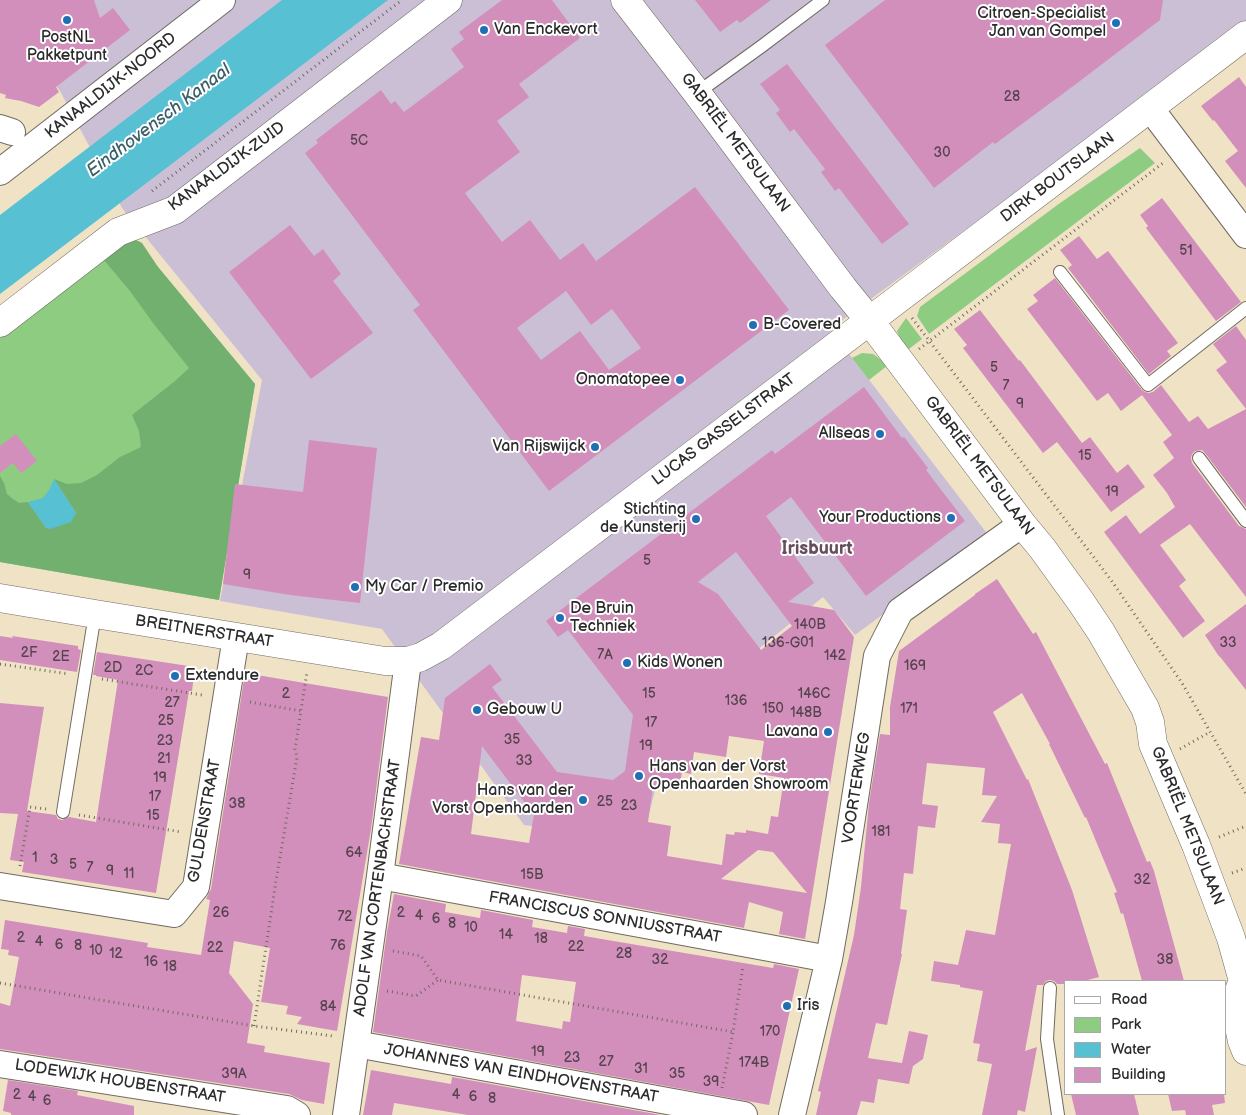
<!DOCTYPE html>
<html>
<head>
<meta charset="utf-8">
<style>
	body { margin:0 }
	#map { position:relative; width:1246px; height:1115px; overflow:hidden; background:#f0e2c5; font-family:"Balsamiq Sans",sans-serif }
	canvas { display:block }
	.legend { position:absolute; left:1064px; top:980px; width:162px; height:115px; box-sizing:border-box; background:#fff; border:1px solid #aaa; margin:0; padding:6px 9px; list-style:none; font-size:15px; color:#2b2b2b }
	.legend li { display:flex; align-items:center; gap:10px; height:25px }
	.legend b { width:25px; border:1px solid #aaa }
</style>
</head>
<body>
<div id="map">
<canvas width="1246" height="1115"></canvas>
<ul class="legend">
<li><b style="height:6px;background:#fff"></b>Road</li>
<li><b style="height:14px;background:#8ecc82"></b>Park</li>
<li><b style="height:14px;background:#57c0d3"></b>Water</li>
<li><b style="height:14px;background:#d38fbb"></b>Building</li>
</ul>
</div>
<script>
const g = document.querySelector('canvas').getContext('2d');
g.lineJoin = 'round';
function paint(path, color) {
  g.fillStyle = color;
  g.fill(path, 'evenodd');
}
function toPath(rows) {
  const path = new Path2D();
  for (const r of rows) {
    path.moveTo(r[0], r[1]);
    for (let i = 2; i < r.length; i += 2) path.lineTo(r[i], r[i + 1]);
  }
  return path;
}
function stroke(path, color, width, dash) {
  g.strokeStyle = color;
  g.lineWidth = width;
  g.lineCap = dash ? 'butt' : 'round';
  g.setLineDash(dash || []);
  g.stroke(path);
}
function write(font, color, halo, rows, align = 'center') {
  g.font = font + ' "Balsamiq Sans",sans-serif';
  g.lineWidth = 4;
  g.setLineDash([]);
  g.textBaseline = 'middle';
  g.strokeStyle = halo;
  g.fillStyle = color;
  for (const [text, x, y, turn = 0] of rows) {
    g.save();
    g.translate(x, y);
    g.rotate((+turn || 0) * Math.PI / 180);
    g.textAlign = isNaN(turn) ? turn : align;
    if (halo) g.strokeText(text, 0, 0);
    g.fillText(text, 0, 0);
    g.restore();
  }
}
const industrial = toPath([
	[0,0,1246,0,1246,26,1143,99,830,329,989,536,855,635,823,597,674,717,642,841,524,825,382,629,220,601,262,380,122,208,60,91,47,74]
]);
const green = toPath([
	[1140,148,1155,163,929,334,917,316,920,307,1060,203],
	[139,241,158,267,255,384,219,600,0,562,0,336,103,259],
	[906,318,922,339,905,352,897,331],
	[862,353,873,354,880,359,887,366,869,380,852,358]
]);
const forest = toPath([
	[132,238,142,243,158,267,255,384,219,600,0,562,0,476,4,483,7,494,13,499,19,503,28,502,46,528,76,513,54,479,67,484,81,483,97,475,120,457,141,447,139,431,132,415,175,381,189,368,153,323,130,291,103,259]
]);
const water = toPath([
	[282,0,388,0,0,294,0,215],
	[54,479,76,513,71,522,50,529,46,528,28,502,43,498,49,490]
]);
const building = toPath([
	[0,0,94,0,100,18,113,8,130,30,56,87,59,92,39,107,21,101,5,98,6,95,0,93],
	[502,0,552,0,580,38,519,84,529,97,497,121,520,152,465,193,502,242,530,220,560,260,583,243,596,261,695,187,789,310,549,491,413,310,420,305,305,153,318,143,316,140,381,90,391,104,395,101,404,112,464,67,451,49,464,39,459,32],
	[566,291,591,325,612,309,641,348,609,370,580,331,541,360,517,328],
	[695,0,771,0,740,23,737,20,720,32],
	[885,0,1163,0,1160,20,1076,84,995,144,993,142,934,188,825,45],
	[787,64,909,224,882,244,839,188,835,191,821,172,825,169,794,129,790,132,776,113,780,110,760,84],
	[1239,77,1246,87,1246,188,1225,161,1238,151,1214,120,1213,121,1201,106],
	[1162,198,1241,302,1216,321,1146,228,1148,226,1140,215],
	[290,225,314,256,323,249,341,274,333,281,373,333,311,379,229,272],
	[1079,236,1097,259,1108,251,1178,343,1167,351,1171,356,1149,374,1068,268,1072,265,1060,250],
	[1055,278,1142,390,1145,392,1149,393,1153,392,1161,385,1189,422,1198,416,1208,429,1246,409,1246,507,1205,453,1202,450,1195,451,1192,454,1191,458,1192,463,1239,526,1246,529,1246,597,1190,524,1160,545,1186,580,1179,586,1205,621,1183,638,1104,532,1126,515,1140,534,1175,507,1167,493,1153,475,1174,458,1163,442,1172,435,1142,395,1121,411,1108,393,1097,401,1027,309,1038,301,1033,295],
	[980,310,1019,361,1020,360,1082,443,1090,437,1117,473,1128,464,1145,487,1111,512,1057,442,1043,453,963,348,967,345,954,329],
	[1236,326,1246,340,1246,409,1216,370,1227,362,1213,344],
	[864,387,902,438,904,437,928,468,926,470,965,521,866,596,791,497,766,516,814,583,788,602,834,610,854,637,805,939,779,934,783,912,749,902,744,928,399,864,421,737,439,740,445,698,490,664,502,680,492,687,557,772,613,780,625,771,633,715,568,630,558,637,546,621,772,450,775,454],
	[736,552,792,626,761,650,718,594,698,582],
	[729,736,764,741,759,774,784,778,778,817,771,816,768,834,746,830,746,833,735,832,734,835,726,834,722,865,667,856,671,826,648,822,653,787,679,790,682,772,691,774,694,752,726,757],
	[482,746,534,815,529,843,471,834],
	[758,850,773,852,807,893,721,879],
	[16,434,37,461,21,473,13,463,0,473,0,446],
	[309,440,377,448,360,603,290,595,223,584,235,484,303,492],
	[997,579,1033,634,1036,632,1105,764,1107,763,1147,862,1150,861,1154,871,1184,981,1142,981,1123,913,1121,914,1114,893,1117,892,1086,817,1085,818,1049,744,1050,744,1022,693,993,712,1027,780,1028,779,1051,837,1072,890,1099,977,1084,981,1065,981,1065,984,1057,984,1054,981,1050,980,1046,981,1043,985,1037,985,1025,1051,1037,1047,1025,1112,1018,1110,1017,1115,982,1115,992,1064,977,1061,980,1044,973,1043,983,991,960,987,960,985,931,981,934,961,958,965,966,930,995,935,1011,844,998,843,1000,824,981,822,997,796,982,795,985,768,927,763,922,804,938,806,935,828,918,826,913,874,904,873,900,909,907,910,901,954,902,954,887,1025,876,1023,868,1058,902,1063,909,1031,928,1035,923,1059,913,1066,909,1084,878,1079,874,1103,861,1101,857,1115,816,1115,821,1092,818,1091,854,935,861,887,869,803,880,734,890,735,890,707,899,651,975,595,975,594],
	[1246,604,1246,690,1221,658,1218,655,1205,635],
	[0,636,13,638,12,636,78,646,78,649,81,650,77,672,0,660],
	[97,652,195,667,192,691,189,691,156,893,22,872,24,862,10,860,18,814,0,813,0,703,44,707,27,811,56,815,58,819,62,820,69,817,96,822,118,680,96,676,96,675,93,675],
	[245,673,388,697,371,829,337,1031,297,1024,302,1017,286,1014,288,1006,261,1002,270,948,234,941,229,973,253,1004,247,1043,265,1046,264,1052,330,1063,324,1104,302,1100,289,1094,0,1049,0,1003,10,1006,19,957,8,955,9,950,1,949,5,920,148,943,147,947,201,955,210,900,206,899,211,889],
	[394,894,446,904,445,912,480,918,481,910,533,920,532,927,567,933,568,926,585,929,584,936,773,968,774,964,799,969,769,1105,373,1032,387,932],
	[522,975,576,982,570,1022,563,1021,562,1029,516,1021],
	[371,1070,451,1084,452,1077,661,1115,468,1115,394,1103,392,1115,363,1115],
	[8,1080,78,1091,77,1095,134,1106,134,1115,11,1115,11,1113,3,1111],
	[1071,1094,1134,1094,1139,1115,1076,1115],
	[1168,1094,1224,1094,1225,1103,1212,1105,1214,1115,1186,1115,1185,1110,1172,1111]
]);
const path = toPath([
	[152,191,402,0],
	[912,318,1111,580,1182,683,1246,794],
	[919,349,1163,163],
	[0,664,69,674],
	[102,679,202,695],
	[250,702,301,711],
	[1180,749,1210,732],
	[79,815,181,832],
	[1219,837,1246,826],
	[20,866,30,807,46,809],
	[1232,873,1246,868],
	[393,951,421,956,438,980,733,1032,743,966],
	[0,983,254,1026,333,1036],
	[387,991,416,996,438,980],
	[254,1026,276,881,297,757,295,749,307,672],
	[722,1088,733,1032]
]);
const lane = toPath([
	[697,93,762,46,823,0],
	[1060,272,1148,385,1246,308],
	[1199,458,1246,521],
	[63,812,95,614],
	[1050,988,1047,1039,1058,1115]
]);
const street = toPath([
	[1150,108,1246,235],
	[0,128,12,132],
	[0,172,222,0],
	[380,876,829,959],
	[0,886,174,914,196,887,236,637],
	[356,1044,744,1115],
	[0,1064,287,1109,297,1115],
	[346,1115,380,876,408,661],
	[792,1115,829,959,839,902,877,656,900,611,1022,524]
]);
const secondary = toPath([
	[625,0,697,93,843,288,869,320,1022,524,1042,548,1081,602,1101,632,1145,708,1150,722,1153,744,1196,845,1231,938,1243,981,1246,984],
	[0,323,118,232,175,210,448,0],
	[0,598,95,614,385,661,408,661,421,657,441,646,1246,35],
	[1243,981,1234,1003,1242,1041,1246,1051]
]);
const markers = [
	[67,20,5,"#1f6fb2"],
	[1116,23,5,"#1f6fb2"],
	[484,30,5,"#1f6fb2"],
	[753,325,5,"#1f6fb2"],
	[680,380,5,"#1f6fb2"],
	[880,434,5,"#1f6fb2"],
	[595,447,5,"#1f6fb2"],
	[951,518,5,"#1f6fb2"],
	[696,519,5,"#1f6fb2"],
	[355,587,5,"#1f6fb2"],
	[560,618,5,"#1f6fb2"],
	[627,663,5,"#1f6fb2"],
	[175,676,5,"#1f6fb2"],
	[477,710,5,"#1f6fb2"],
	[828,732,5,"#1f6fb2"],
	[639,776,5,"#1f6fb2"],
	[583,800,5,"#1f6fb2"],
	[787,1006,5,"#1f6fb2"]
];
const numberNames = [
	["28",1012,97],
	["5C",359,141],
	["30",942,153],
	["51",1186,251],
	["5",994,368],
	["7",1006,386],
	["9",1020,404],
	["15",1085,456],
	["19",1112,492],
	["5",647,561],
	["9",247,575],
	["140B",810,625],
	["136-G01",788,643],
	["33",1228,643],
	["2F",29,653],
	["7A",605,655],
	["142",835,656],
	["2E",61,657],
	["169",915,666],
	["2D",113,668],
	["2C",144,671],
	["2",286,694],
	["15",649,694],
	["146C",814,694],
	["136",736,701],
	["27",172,703],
	["150",773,709],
	["171",909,709],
	["148B",806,713],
	["25",166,721],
	["17",651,723],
	["35",512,740],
	["23",165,741],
	["19",646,746],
	["21",164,759],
	["33",524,761],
	["19",160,778],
	["17",155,797],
	["25",605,802],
	["38",237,804],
	["23",629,806],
	["15",153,816],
	["181",881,832],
	["64",354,853],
	["1",35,858],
	["3",54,860],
	["5",73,865],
	["7",90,868],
	["9",110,871],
	["11",129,874],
	["15B",532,875],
	["32",1142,880],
	["26",221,913],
	["2",401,913],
	["4",419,916],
	["72",345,917],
	["6",436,919],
	["8",452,924],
	["10",471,928],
	["14",506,935],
	["2",21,938],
	["18",541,939],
	["4",39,942],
	["6",59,945],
	["8",78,946],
	["76",338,946],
	["22",576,947],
	["22",215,948],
	["10",96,951],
	["12",116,954],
	["28",624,954],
	["32",660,960],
	["38",1165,960],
	["16",151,962],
	["18",170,967],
	["84",328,1007],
	["170",770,1032],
	["19",538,1052],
	["23",572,1058],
	["27",606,1062],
	["174B",754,1063],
	["31",641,1069],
	["39A",234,1074],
	["35",677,1074],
	["39",711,1082],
	["2",17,1095],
	["4",456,1095],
	["4",32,1097],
	["6",473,1097],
	["8",492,1099],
	["6",47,1101]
];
const poiNames = [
	["Citroen-Specialist",1106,14,"right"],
	["Jan van Gompel",1106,32,"right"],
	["Van Enckevort",494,30],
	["PostNL",67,38,"center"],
	["Pakketpunt",67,56,"center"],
	["B-Covered",763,325],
	["Onomatopee",670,380,"right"],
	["Allseas",870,434,"right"],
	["Van Rijswijck",585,447,"right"],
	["Stichting",686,510,"right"],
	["de Kunsterij",686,528,"right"],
	["Your Productions",941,518,"right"],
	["My Car / Premio",365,587],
	["De Bruin",570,609],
	["Techniek",570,627],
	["Kids Wonen",637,663],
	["Extendure",185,676],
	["Gebouw U",487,710],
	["Lavana",818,732,"right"],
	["Hans van der Vorst",649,767],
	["Openhaarden Showroom",649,785],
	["Hans van der",573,791,"right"],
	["Vorst Openhaarden",573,809,"right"],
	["Iris",797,1006]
];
const streetNames = [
	["KANAALDIJK-NOORD",111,86,-38],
	["GABRIËL METSULAAN",735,143,53],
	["KANAALDIJK-ZUID",227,167,-36],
	["DIRK BOUTSLAAN",1058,178,-37],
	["LUCAS GASSELSTRAAT",724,430,-37],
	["GABRIËL METSULAAN",979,466,53],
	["BREITNERSTRAAT",204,632,9],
	["VOORTERWEG",857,788,-81],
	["GULDENSTRAAT",205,821,-80],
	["GABRIËL METSULAAN",1187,826,68],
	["ADOLF VAN CORTENBACHSTRAAT",378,888,-82],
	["FRANCISCUS SONNIUSSTRAAT",605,918,10],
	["JOHANNES VAN EINDHOVENSTRAAT",521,1074,10],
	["LODEWIJK HOUBENSTRAAT",120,1082,9]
];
const waterNames = [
	["Eindhovensch Kanaal",159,121,-37]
];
const neighbourhoodNames = [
	["Irisbuurt",817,549]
];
paint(industrial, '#cbbfd6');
paint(green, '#8ecc82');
paint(forest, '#72b070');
paint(water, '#57c0d3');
paint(building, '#d38fbb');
stroke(lane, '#706b61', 14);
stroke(street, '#706b61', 28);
stroke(secondary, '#706b61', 29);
stroke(path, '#706b61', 3, [1, 4]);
stroke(lane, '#fff', 12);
stroke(street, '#fff', 26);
stroke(secondary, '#fff', 28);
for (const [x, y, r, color] of markers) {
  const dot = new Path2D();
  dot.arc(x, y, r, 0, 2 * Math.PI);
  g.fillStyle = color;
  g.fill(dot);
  stroke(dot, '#fff', 2);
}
write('14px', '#55444f', null, numberNames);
write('16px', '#2b2b2b', '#fff', poiNames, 'left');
write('16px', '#2b2b2b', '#fff', streetNames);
write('italic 18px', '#3a5f66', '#fff', waterNames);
write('bold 18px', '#664e5d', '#fff', neighbourhoodNames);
</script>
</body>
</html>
